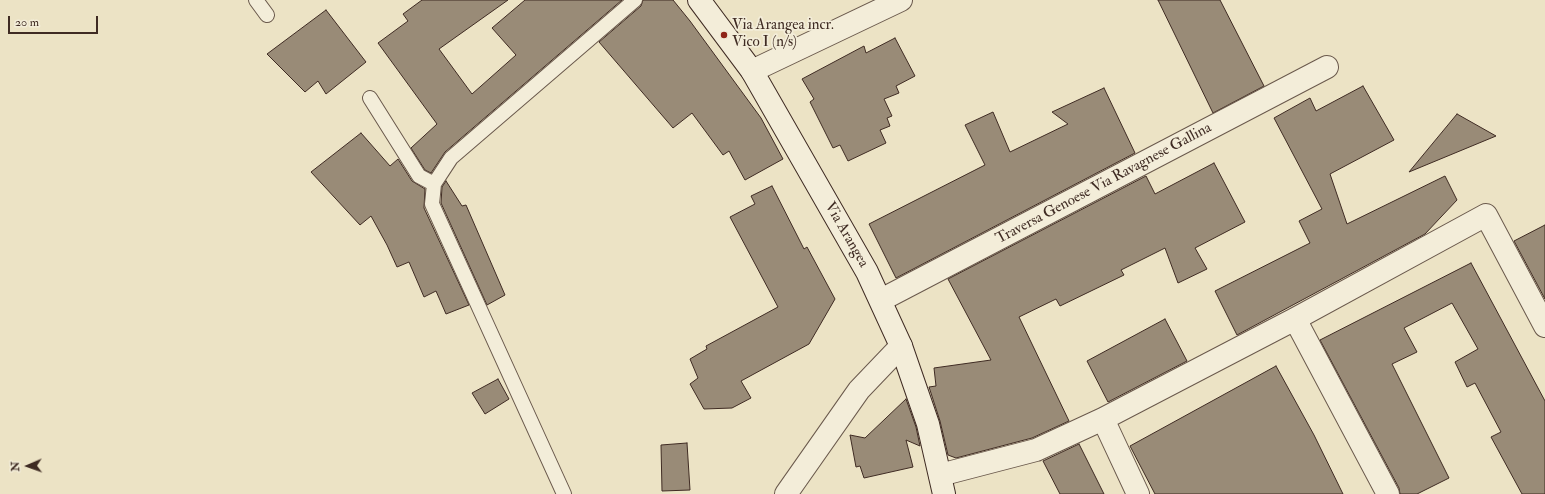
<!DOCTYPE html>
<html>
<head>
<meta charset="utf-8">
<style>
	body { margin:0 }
	#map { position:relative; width:1545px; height:494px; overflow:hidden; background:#ece3c5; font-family:"IM FELL Double Pica",serif }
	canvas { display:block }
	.north { position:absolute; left:8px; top:446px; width:40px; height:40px; -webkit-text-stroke:3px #f3edd9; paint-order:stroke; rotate:268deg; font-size:11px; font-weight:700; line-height:16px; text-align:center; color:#3f2b23 }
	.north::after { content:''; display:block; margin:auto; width:14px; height:18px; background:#3f2b23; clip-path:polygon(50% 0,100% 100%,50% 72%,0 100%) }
	.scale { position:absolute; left:8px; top:16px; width:90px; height:18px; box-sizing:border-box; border:2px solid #3f2b23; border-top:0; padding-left:5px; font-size:12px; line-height:14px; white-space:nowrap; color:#3f2b23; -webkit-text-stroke:3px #f3edd9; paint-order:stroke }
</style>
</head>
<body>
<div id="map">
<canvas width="1545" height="494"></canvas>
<div class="north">N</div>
<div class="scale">20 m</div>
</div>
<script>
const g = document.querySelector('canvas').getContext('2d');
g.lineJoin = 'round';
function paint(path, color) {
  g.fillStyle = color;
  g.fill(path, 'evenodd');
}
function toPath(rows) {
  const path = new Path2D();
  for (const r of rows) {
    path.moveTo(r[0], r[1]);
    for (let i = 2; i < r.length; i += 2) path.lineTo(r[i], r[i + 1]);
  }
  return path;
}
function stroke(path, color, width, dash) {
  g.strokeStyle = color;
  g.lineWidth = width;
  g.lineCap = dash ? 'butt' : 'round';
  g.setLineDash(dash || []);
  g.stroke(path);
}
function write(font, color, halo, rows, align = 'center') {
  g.font = font + ' "IM FELL Double Pica",serif';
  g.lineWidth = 3.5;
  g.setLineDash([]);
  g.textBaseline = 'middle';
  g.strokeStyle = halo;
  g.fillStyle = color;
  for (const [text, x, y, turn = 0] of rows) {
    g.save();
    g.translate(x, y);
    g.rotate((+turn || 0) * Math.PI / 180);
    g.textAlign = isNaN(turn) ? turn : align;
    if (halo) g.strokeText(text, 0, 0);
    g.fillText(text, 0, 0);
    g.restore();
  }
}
const building = toPath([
	[422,0,508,0,439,49,472,94,516,55,492,28,525,0,622,0,445,152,431,173,425,170,411,148,437,124,378,43,408,21,403,14,422,0],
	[643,0,673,0,690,21,761,118,783,159,745,180,729,151,723,155,692,113,673,128,599,42,641,6,643,0],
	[1158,0,1220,0,1264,86,1213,113,1158,0],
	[326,10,366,62,326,94,318,81,305,92,267,54,326,10],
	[895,38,915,76,896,86,899,93,884,99,892,116,887,118,890,126,880,130,886,143,848,161,840,145,833,148,810,102,814,99,802,79,864,46,866,53,895,38],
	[1363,86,1394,140,1330,174,1347,224,1445,176,1457,200,1425,234,1237,335,1215,291,1310,243,1299,221,1322,209,1274,118,1310,98,1316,111,1363,86],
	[1104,88,1135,153,896,278,869,224,985,165,965,125,993,112,1010,152,1068,124,1052,112,1104,88],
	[1457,114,1496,136,1409,172,1457,114],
	[361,133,390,166,398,159,412,181,425,189,424,208,469,305,446,314,436,291,424,297,409,262,397,267,387,245,371,216,360,225,311,172,361,133],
	[1214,163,1245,222,1195,248,1207,269,1178,283,1165,248,1121,270,1124,275,1060,306,1056,299,1019,317,1069,421,1032,438,956,458,948,455,940,421,929,387,936,386,934,368,991,360,948,279,1146,176,1155,194,1214,163],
	[446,181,462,206,466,205,505,295,487,305,441,203,442,187,446,181],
	[772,186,804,249,807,247,835,299,809,344,741,381,751,398,732,408,704,409,690,384,698,378,690,359,707,349,706,346,778,307,730,217,755,204,751,196,772,186],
	[1545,225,1545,299,1514,241,1545,225],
	[1471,263,1545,401,1545,494,1522,494,1491,437,1501,432,1475,383,1467,387,1455,362,1478,349,1452,303,1404,328,1417,352,1392,364,1449,478,1417,494,1400,494,1399,488,1320,340,1471,263],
	[1165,319,1187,361,1108,402,1087,361,1165,319],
	[1276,366,1314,435,1343,494,1155,494,1130,446,1276,366],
	[498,379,509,399,485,414,472,393,498,379],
	[906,399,916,427,920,446,906,440,913,467,864,478,860,466,856,467,850,435,865,438,906,399],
	[687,443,690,490,662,491,661,445,687,443],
	[1079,444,1104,494,1060,494,1043,461,1079,444]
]);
const lane = toPath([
	[256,0,267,15],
	[370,98,419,176,434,184],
	[564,494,432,204,434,184,451,158,635,0]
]);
const street = toPath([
	[752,71,901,0],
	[881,300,1327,67],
	[1295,319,1388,494],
	[1103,419,1138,494],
	[940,475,1036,450,1103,419,1295,319,1486,215,1545,326],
	[786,494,859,390,901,346]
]);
const secondary = toPath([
	[699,0,752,71,867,272,901,346,928,424,944,494]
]);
const markers = [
	[724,35,4,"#8f2418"]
];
const poiNames = [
	["Via Arangea incr.",732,26],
	["Vico I (n/s)",732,43]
];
const streetNames = [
	["Traversa Genoese Via Ravagnese Gallina",1104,184,-28],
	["Via Arangea",846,235,60]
];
paint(building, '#998b77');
stroke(building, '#3f2b23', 1);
stroke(lane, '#6a594c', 16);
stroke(street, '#6a594c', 24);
stroke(secondary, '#3f2b23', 24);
stroke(lane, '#f3edd9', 14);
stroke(street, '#f3edd9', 22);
stroke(secondary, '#f3edd9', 22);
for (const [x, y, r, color] of markers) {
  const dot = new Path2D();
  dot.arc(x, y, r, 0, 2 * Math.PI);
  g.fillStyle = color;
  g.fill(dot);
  stroke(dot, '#f3edd9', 1.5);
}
write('15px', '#3f2b23', '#f3edd9', poiNames, 'left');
write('15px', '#3f2b23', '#f3edd9', streetNames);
</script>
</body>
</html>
